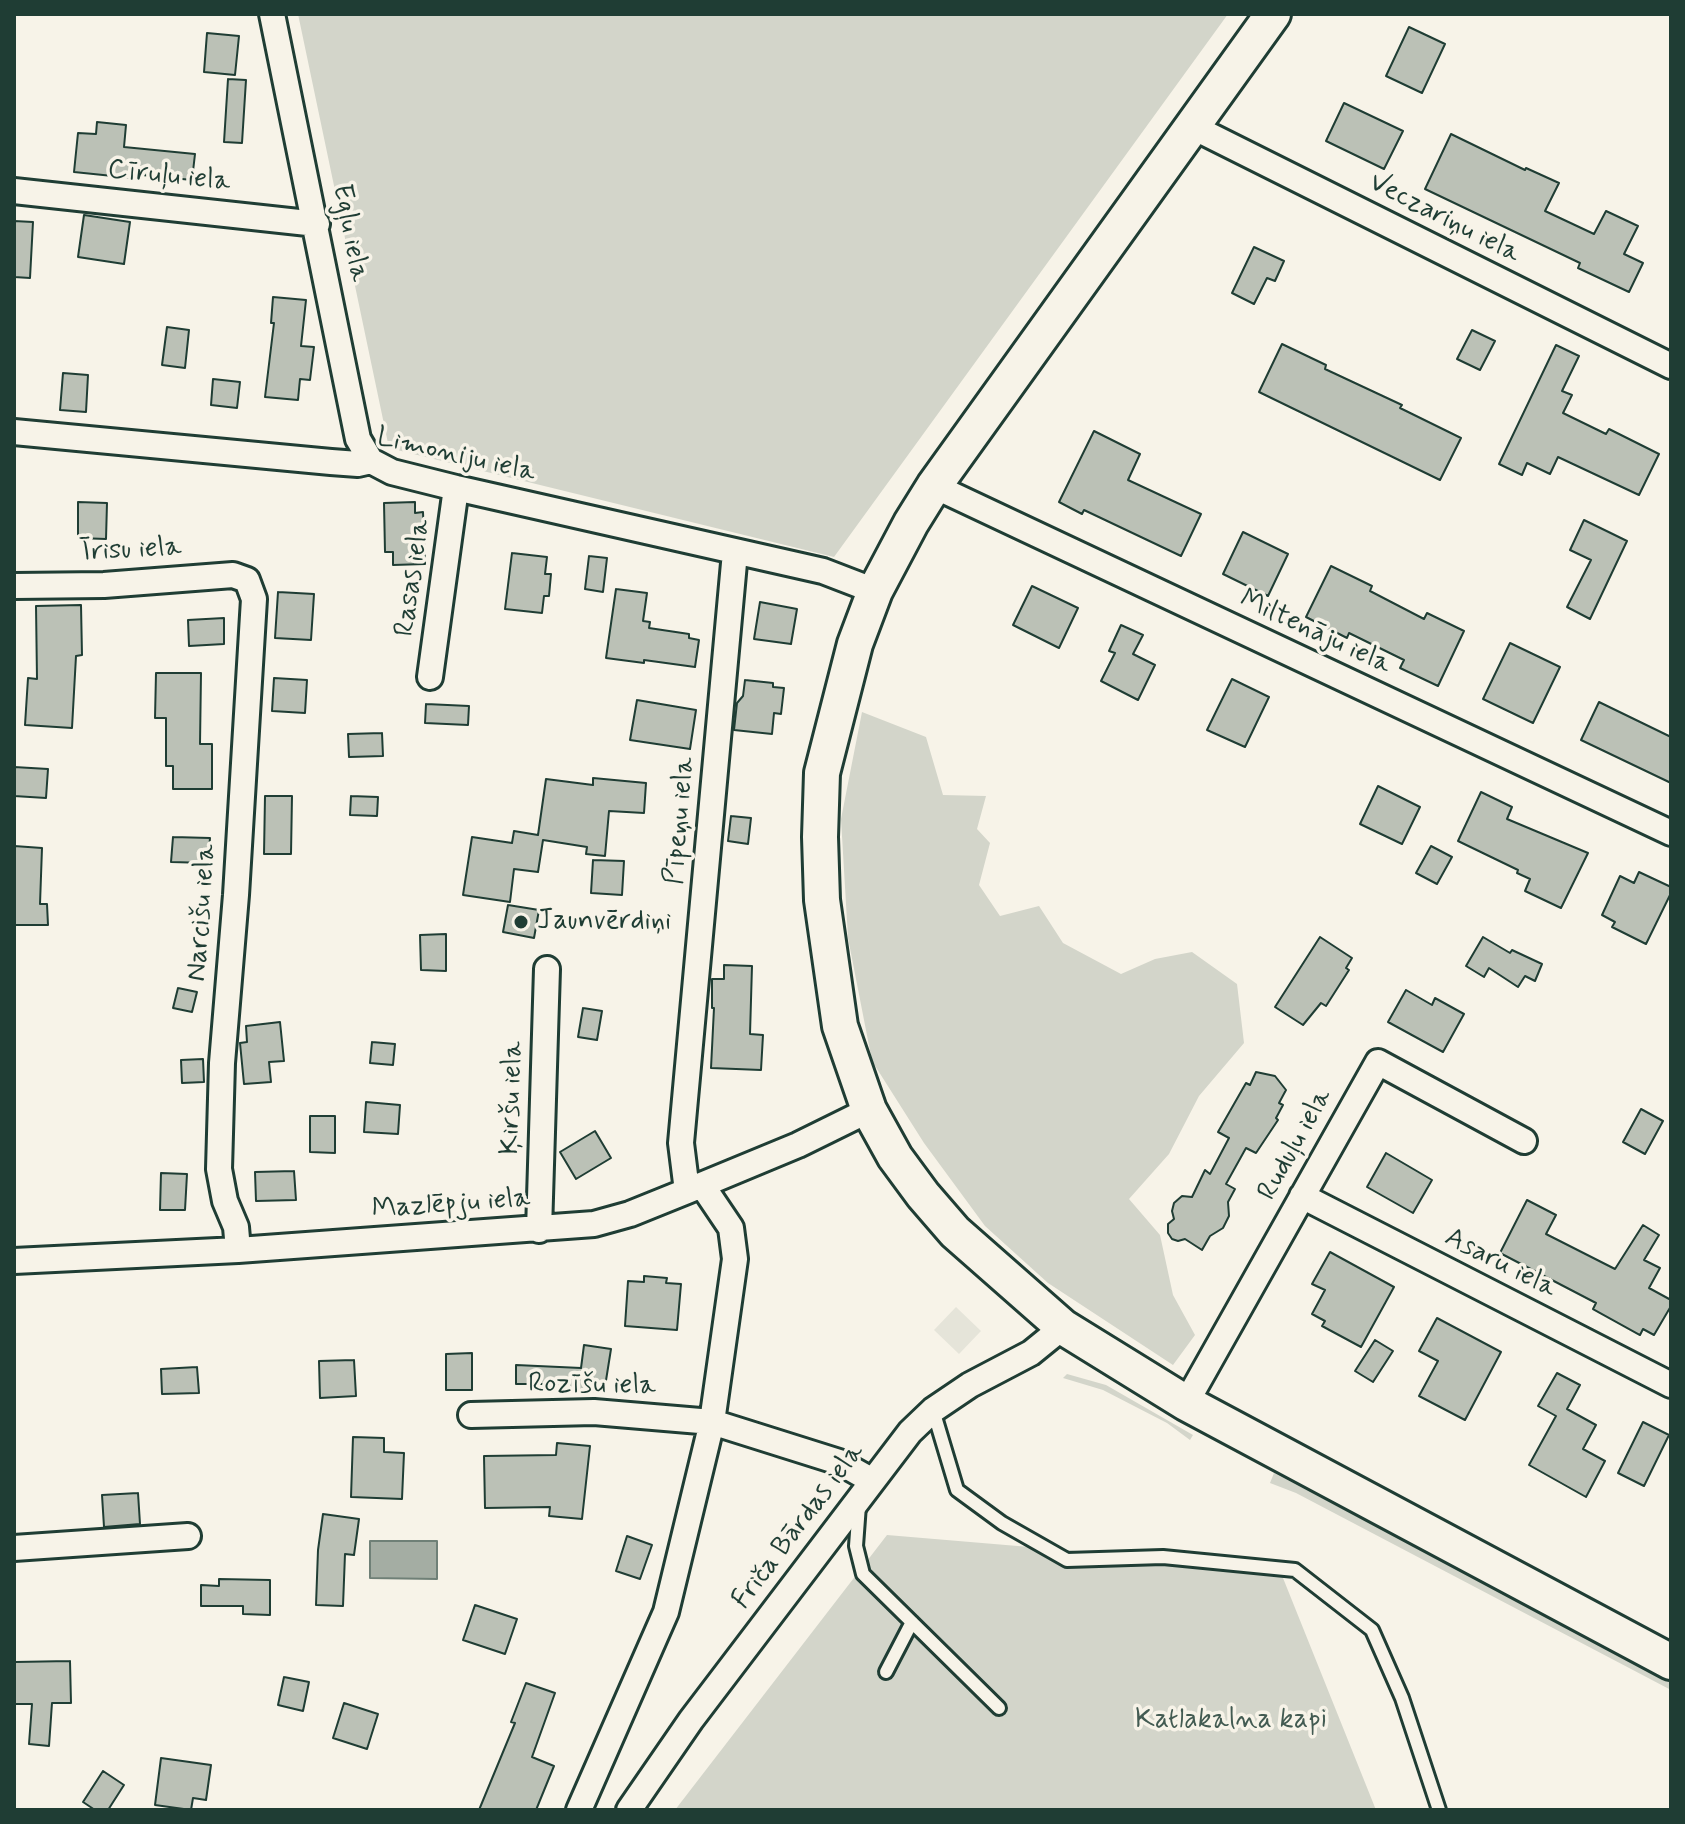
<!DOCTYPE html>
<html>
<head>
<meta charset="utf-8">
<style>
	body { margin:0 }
	#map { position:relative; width:1685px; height:1824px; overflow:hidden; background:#f7f3e8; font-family:Mynerve,sans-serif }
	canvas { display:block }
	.frame { position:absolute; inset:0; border:16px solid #1f3d34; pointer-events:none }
</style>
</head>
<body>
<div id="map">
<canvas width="1685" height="1824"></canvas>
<div class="frame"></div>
</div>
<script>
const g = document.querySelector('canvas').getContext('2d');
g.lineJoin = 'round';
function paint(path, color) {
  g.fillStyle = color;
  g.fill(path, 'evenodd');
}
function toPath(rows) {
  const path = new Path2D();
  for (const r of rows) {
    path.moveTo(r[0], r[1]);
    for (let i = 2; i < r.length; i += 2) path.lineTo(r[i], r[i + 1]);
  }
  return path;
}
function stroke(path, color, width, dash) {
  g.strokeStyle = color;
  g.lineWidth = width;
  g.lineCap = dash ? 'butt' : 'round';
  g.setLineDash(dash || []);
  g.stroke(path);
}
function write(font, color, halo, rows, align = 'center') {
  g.font = font + ' Mynerve,sans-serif';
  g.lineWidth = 7;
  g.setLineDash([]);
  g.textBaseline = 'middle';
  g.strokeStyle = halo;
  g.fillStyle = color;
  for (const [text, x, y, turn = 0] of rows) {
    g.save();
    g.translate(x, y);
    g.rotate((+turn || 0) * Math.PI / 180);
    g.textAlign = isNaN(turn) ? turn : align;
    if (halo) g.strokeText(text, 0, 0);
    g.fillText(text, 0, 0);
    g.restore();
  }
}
const built = toPath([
	[956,1307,981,1331,959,1354,934,1330]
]);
const green = toPath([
	[298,14,1228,14,834,557,389,448],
	[862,712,926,737,943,795,986,796,977,829,990,843,979,885,1000,916,1039,906,1063,943,1121,974,1155,959,1192,952,1237,984,1244,1043,1199,1096,1169,1154,1129,1199,1160,1235,1173,1295,1195,1335,1173,1365,1048,1283,985,1226,924,1143,872,1061,848,938,841,819],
	[1067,1374,1106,1385,1193,1435,1190,1440,1167,1423,1103,1390,1063,1378],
	[1274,1473,1671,1681,1671,1690,1296,1493,1270,1483],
	[887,1535,1279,1568,1376,1810,675,1810]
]);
const water = toPath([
	[370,1541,437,1541,437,1579,370,1578,370,1541]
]);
const building = toPath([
	[1409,27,1445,44,1422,93,1386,76,1409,27],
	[207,33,239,36,235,75,204,72,207,33],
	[228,79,246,80,242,143,224,142,228,79],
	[1344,103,1403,131,1384,169,1326,141,1344,103],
	[97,122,126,125,124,147,195,154,192,180,132,174,132,178,74,172,78,133,96,134,97,122],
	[1451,134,1525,170,1526,168,1559,183,1545,211,1594,234,1606,211,1638,226,1624,254,1643,263,1629,292,1578,268,1580,263,1425,189,1451,134],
	[84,215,130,222,124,264,78,257,84,215],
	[14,221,33,222,30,278,14,277,14,221],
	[1254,247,1284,261,1275,281,1267,278,1254,304,1232,293,1254,247],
	[273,297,306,300,301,346,314,347,310,380,300,379,298,400,265,397,274,323,271,323,273,297],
	[167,327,189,330,185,368,162,365,167,327],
	[1472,330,1495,341,1480,370,1457,359,1472,330],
	[1282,344,1326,365,1325,369,1402,405,1400,408,1461,438,1440,480,1259,392,1282,344],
	[1556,345,1579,356,1562,391,1572,395,1563,413,1606,434,1609,429,1659,454,1639,495,1558,457,1550,474,1527,463,1522,475,1499,464,1556,345],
	[63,373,88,375,86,412,60,410,63,373],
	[213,379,240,382,237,408,211,405,213,379],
	[1094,431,1140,454,1128,480,1201,514,1181,556,1084,510,1082,514,1059,502,1094,431],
	[78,502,107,503,106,539,78,538,78,502],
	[415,502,415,513,423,512,425,564,393,565,393,552,385,552,384,503,415,502],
	[1584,520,1627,541,1590,619,1567,607,1591,560,1570,550,1584,520],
	[1243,532,1288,554,1268,596,1223,574,1243,532],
	[512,553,547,557,545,574,551,574,549,596,544,596,542,613,505,609,512,553],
	[589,556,607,558,603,592,585,589,589,556],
	[1331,566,1372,586,1370,591,1424,619,1427,613,1464,631,1438,686,1400,668,1404,660,1349,633,1347,638,1306,617,1331,566],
	[1032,586,1078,608,1059,648,1013,625,1032,586],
	[616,589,647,593,643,621,650,622,649,628,689,634,689,638,699,640,695,667,644,660,644,663,606,658,616,589],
	[278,592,314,594,311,640,275,638,278,592],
	[760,602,797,609,791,644,754,639,760,602],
	[81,605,82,655,76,656,72,728,25,725,28,678,37,679,36,606,81,605],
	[224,618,224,644,189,646,188,620,224,618],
	[1121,625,1143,635,1133,654,1155,665,1138,700,1101,681,1115,653,1109,651,1121,625],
	[1510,643,1560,667,1533,723,1483,699,1510,643],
	[156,673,201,673,200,744,212,744,212,789,173,789,173,766,166,766,166,718,155,718,156,673],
	[274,678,307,680,305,713,272,711,274,678],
	[1232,679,1269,697,1245,747,1207,730,1232,679],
	[745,680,773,683,773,687,784,688,781,714,774,713,772,734,734,730,737,703,743,696,745,680],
	[637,700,696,710,690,749,630,740,637,700],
	[1599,702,1671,737,1671,783,1581,740,1599,702],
	[426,704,469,706,468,725,425,723,426,704],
	[382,733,383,756,349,757,348,734,382,733],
	[14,767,48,769,46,798,14,796,14,767],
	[593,778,646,783,644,813,609,811,605,856,586,854,587,847,543,840,538,872,514,869,510,902,463,895,472,837,512,843,514,831,538,835,546,779,593,785,593,778],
	[1378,786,1420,807,1402,844,1360,824,1378,786],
	[1481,792,1512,807,1507,819,1588,853,1561,908,1525,891,1530,879,1517,873,1518,870,1458,841,1481,792],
	[265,796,292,796,291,854,264,854,265,796],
	[351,796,378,797,377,816,350,815,351,796],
	[731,816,751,818,748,844,728,841,731,816],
	[173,837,210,838,208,863,171,862,173,837],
	[14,846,42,848,40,904,47,904,48,925,15,925,14,846],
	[1431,846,1452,857,1437,884,1416,873,1431,846],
	[593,860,624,861,622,895,591,893,593,860],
	[1639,872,1671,887,1671,893,1646,944,1612,927,1615,922,1602,915,1620,876,1634,883,1639,872],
	[508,905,539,910,534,938,503,932,508,905],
	[446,934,446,971,421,970,420,935,446,934],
	[1320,937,1352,958,1346,968,1349,970,1326,1006,1321,1003,1303,1025,1275,1007,1320,937],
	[1483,937,1510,953,1512,950,1542,964,1535,981,1525,976,1518,987,1489,968,1484,977,1466,966,1483,937],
	[724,965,752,966,750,1034,763,1035,761,1070,711,1068,714,1008,712,1008,712,979,724,979,724,965],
	[178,988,197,992,192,1012,173,1008,178,988],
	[1406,990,1432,1005,1435,998,1464,1014,1443,1052,1388,1022,1406,990],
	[583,1008,602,1011,597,1040,578,1037,583,1008],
	[280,1022,284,1061,269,1062,271,1082,244,1084,240,1043,247,1042,246,1026,280,1022],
	[372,1042,395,1044,393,1065,370,1063,372,1042],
	[203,1059,204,1082,182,1083,181,1060,203,1059],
	[1256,1072,1275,1076,1286,1090,1279,1103,1283,1105,1276,1118,1278,1120,1256,1153,1246,1148,1226,1184,1235,1189,1228,1202,1229,1216,1223,1228,1210,1236,1202,1250,1185,1239,1178,1241,1172,1239,1168,1233,1168,1224,1174,1219,1172,1211,1174,1203,1182,1196,1192,1197,1205,1170,1210,1174,1229,1138,1218,1132,1246,1083,1250,1085,1256,1072],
	[366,1102,400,1105,398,1134,364,1132,366,1102],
	[1641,1109,1663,1121,1645,1154,1623,1142,1641,1109],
	[310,1116,335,1116,335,1153,310,1152,310,1116],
	[595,1131,611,1158,576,1179,560,1152,595,1131],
	[1386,1153,1432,1180,1413,1213,1367,1187,1386,1153],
	[294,1171,296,1200,256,1201,255,1172,294,1171],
	[161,1173,187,1174,185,1210,160,1210,161,1173],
	[1527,1200,1556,1215,1546,1234,1615,1269,1643,1225,1659,1235,1644,1260,1660,1268,1649,1288,1671,1300,1671,1306,1654,1335,1643,1329,1640,1335,1593,1309,1596,1303,1500,1253,1527,1200],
	[1330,1252,1394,1287,1361,1347,1322,1326,1325,1321,1312,1314,1325,1290,1312,1284,1330,1252],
	[644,1276,667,1278,666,1283,681,1284,677,1330,625,1326,628,1281,644,1282,644,1276],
	[1437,1318,1501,1352,1465,1420,1419,1396,1438,1361,1419,1351,1437,1318],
	[1375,1340,1393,1351,1373,1382,1355,1371,1375,1340],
	[584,1345,611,1349,604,1393,551,1384,516,1384,516,1365,581,1368,584,1345],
	[472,1353,472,1390,446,1390,446,1354,472,1353],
	[354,1360,356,1396,320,1398,319,1361,354,1360],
	[197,1367,199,1393,162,1394,161,1369,197,1367],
	[1557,1373,1580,1385,1567,1409,1596,1425,1583,1449,1605,1461,1586,1497,1529,1465,1556,1416,1538,1406,1557,1373],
	[1643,1422,1669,1435,1644,1486,1618,1473,1643,1422],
	[353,1437,384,1438,384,1452,404,1453,402,1499,351,1497,353,1437],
	[557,1443,590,1446,582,1519,549,1516,550,1507,485,1508,484,1456,556,1455,557,1443],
	[138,1493,140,1524,104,1527,102,1495,138,1493],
	[323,1514,359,1519,354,1555,345,1554,343,1606,316,1605,318,1550,323,1514],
	[627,1536,652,1545,640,1579,616,1571,627,1536],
	[219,1579,270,1580,270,1615,243,1614,243,1606,201,1606,201,1585,219,1586,219,1579],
	[475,1605,517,1619,505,1654,463,1640,475,1605],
	[70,1661,71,1703,52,1703,49,1746,29,1744,32,1704,14,1704,15,1662,70,1661],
	[284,1677,309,1682,303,1711,278,1705,284,1677],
	[526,1683,555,1693,532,1757,554,1766,536,1810,479,1810,515,1723,511,1722,526,1683],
	[344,1703,378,1714,367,1749,333,1738,344,1703],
	[161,1758,211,1765,206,1800,193,1798,191,1810,155,1805,161,1758],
	[103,1771,124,1785,108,1810,95,1810,83,1802,103,1771]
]);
const lane = toPath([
	[933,1410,957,1490,1002,1523,1067,1560,1163,1557,1295,1570,1372,1630,1402,1698,1439,1810],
	[859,1505,856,1546,863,1574,999,1708],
	[886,1672,912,1622]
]);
const street = toPath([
	[272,14,358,439,371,461],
	[1191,126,1671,366],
	[14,191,317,224],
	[14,432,331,462,358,464,371,461,392,472,456,488,823,571,875,591],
	[934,486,1671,833],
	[14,586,104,585,233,575,247,580,254,599,236,895,222,1063,219,1169,225,1201,236,1227,238,1250],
	[430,677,456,488],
	[687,1191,681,1143,735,552],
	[1302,1196,1671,1385],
	[539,1230,547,969],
	[14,1261,238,1250,594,1224,630,1214,687,1191,798,1145,869,1110],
	[1186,1403,1378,1062,1524,1141],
	[471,1415,594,1412,712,1422,839,1462,871,1480],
	[14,1548,188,1536],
	[579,1810,666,1612,712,1422,735,1259,731,1228,702,1185],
	[629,1810,691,1720,910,1432,933,1410,970,1385,1031,1353,1063,1327]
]);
const secondary = toPath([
	[1273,14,934,486,911,523,875,591,855,644,822,773,820,837,822,900,840,1026,869,1110,895,1157,923,1195,955,1232,1063,1327,1186,1403,1671,1662]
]);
const markers = [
	[521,922,8,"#1f3d34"]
];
const streetNames = [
	["Cīruļu iela",169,177,6],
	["Veczariņu iela",1444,219,27],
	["Egļu iela",349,233,79],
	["Limoniju iela",456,456,13],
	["Īrisu iela",130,551,-3],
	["Rasas iela",414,578,-82],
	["Miltenāju iela",1315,633,25],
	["Pīpeņu iela",681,821,-85],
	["Narcišu iela",203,913,-86],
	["Ķiršu iela",513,1098,-88],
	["Ruduļu iela",1296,1145,-61],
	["Mazlēpju iela",451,1205,-4],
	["Asaru iela",1500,1264,27],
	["Rozīšu iela",592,1386,1],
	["Friča Bārdas iela",799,1527,-53]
];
const poiNames = [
	["Jaunvērdiņi",537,922]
];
const parkNames = [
	["Katlakalna kapi",1231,1721]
];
paint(built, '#e5e4d9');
paint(green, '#d3d5ca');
paint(water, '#a4ada3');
stroke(water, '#6f8077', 2);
paint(building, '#bbc1b6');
stroke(building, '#1f3d34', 2);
stroke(lane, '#1f3d34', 18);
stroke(street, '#1f3d34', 30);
stroke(secondary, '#1f3d34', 40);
stroke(lane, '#f7f3e8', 12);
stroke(street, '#f7f3e8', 24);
stroke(secondary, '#f7f3e8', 34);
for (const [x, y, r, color] of markers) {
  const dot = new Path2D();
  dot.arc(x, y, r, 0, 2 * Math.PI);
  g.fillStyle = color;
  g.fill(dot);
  stroke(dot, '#f7f3e8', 3);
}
write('28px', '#1f3d34', '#f7f3e8', streetNames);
write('28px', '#1f3d34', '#f7f3e8', poiNames, 'left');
write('28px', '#435b52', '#f7f3e8', parkNames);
</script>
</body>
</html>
